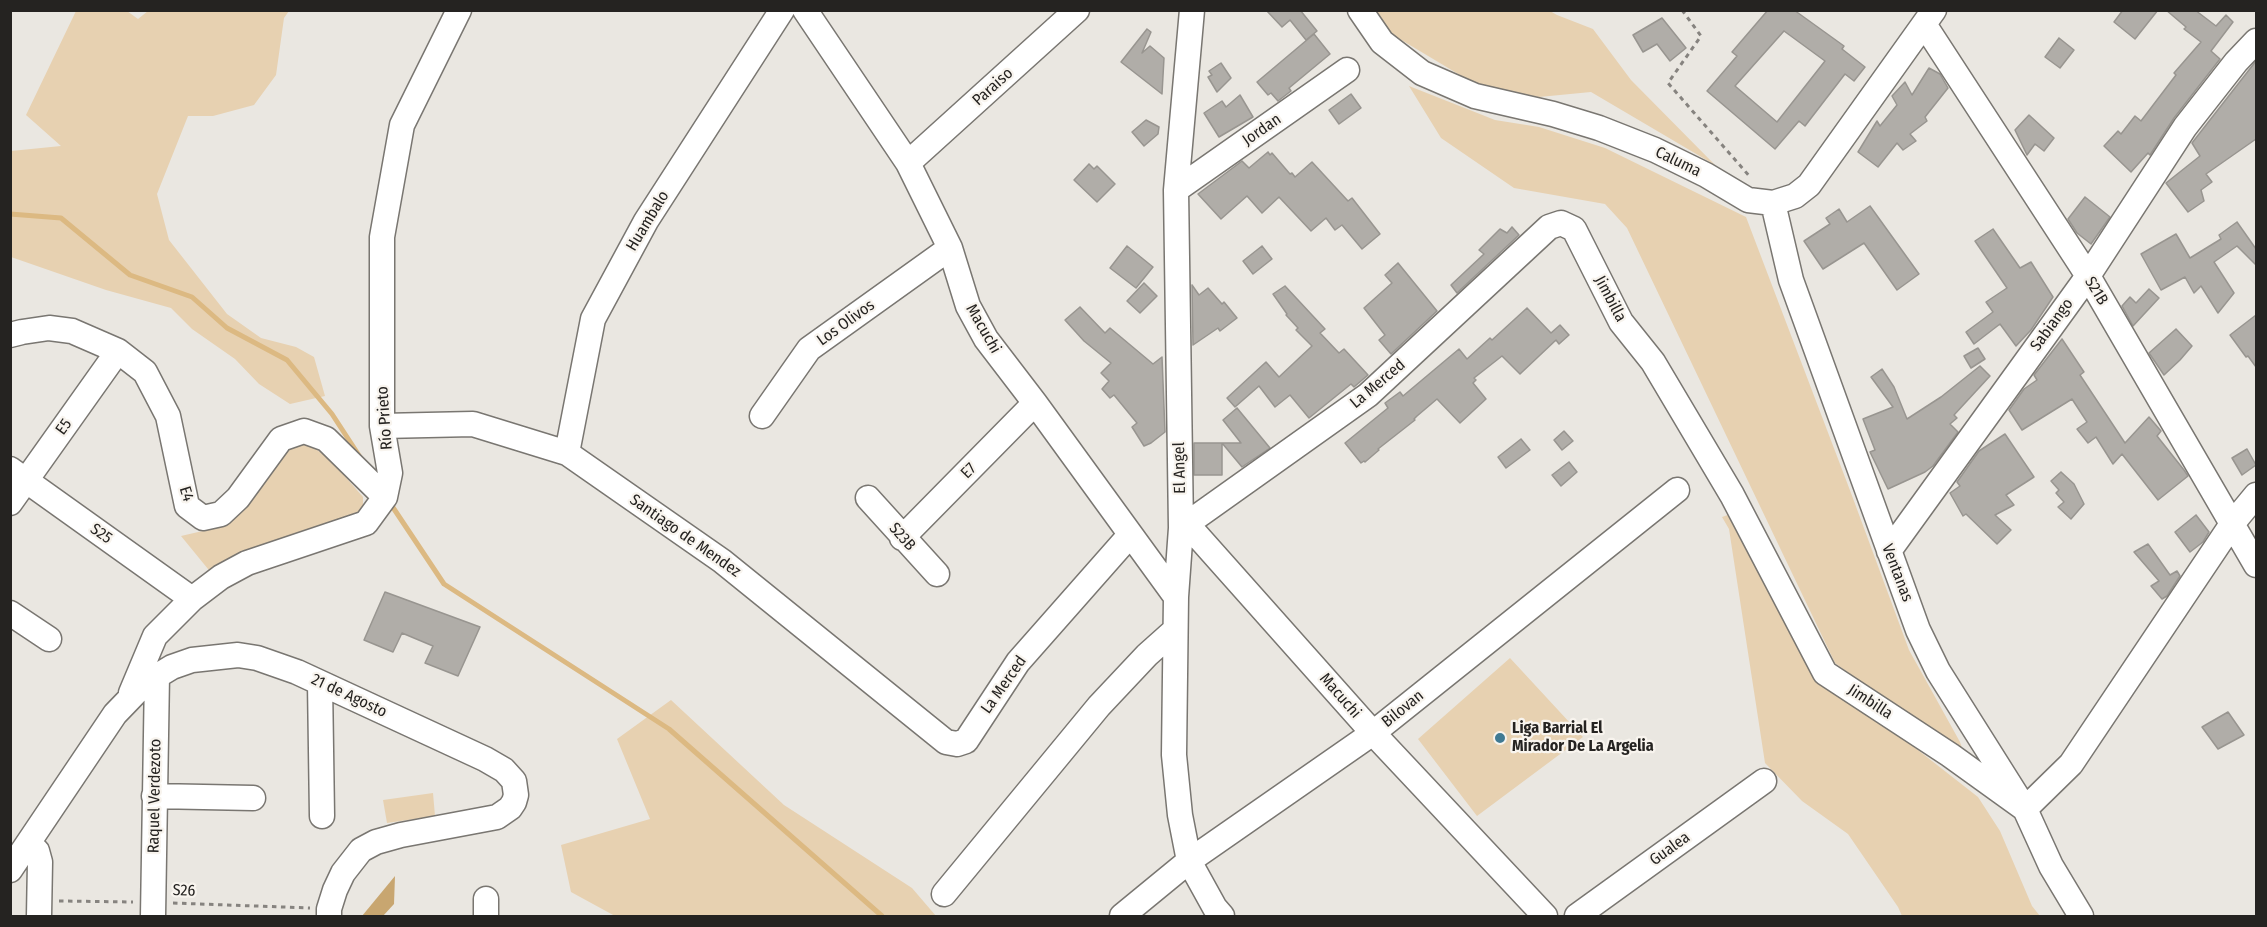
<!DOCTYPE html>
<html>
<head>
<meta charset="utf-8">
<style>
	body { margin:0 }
	#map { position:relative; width:2267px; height:927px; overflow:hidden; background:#eae7e1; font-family:"Fira Sans Condensed",sans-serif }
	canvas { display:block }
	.frame { position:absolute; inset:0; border:12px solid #252321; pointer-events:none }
</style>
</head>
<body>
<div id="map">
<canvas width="2267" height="927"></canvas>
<div class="frame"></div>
</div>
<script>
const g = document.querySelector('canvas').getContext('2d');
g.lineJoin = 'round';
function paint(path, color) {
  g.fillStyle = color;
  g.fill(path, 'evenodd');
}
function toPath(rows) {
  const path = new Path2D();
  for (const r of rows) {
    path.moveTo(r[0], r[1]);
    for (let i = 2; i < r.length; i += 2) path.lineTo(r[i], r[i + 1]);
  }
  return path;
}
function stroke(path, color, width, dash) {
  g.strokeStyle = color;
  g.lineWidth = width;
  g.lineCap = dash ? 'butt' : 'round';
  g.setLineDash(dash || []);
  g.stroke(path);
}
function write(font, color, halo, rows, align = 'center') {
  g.font = font + ' "Fira Sans Condensed",sans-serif';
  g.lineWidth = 4.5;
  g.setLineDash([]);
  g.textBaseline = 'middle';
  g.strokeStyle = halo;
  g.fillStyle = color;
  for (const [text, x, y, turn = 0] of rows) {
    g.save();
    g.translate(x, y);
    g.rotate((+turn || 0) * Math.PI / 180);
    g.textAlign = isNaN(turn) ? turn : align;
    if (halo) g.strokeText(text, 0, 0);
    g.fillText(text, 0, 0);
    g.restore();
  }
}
const green = toPath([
	[76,11,127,11,138,19,148,11,289,11,284,18,276,75,254,105,213,116,188,116,157,194,169,240,227,314,261,338,296,347,314,357,325,396,290,404,259,384,235,359,192,329,171,308,106,290,11,257,11,151,61,146,26,115],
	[1375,11,1550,11,1557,15,1593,29,1631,80,1715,165,1591,92,1539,97,1480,87,1393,35],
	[1409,86,1495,120,1539,127,1605,148,1746,217,1851,493,1909,650,1960,742,1966,760,1835,663,1627,228,1605,204,1514,188,1441,138],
	[308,444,329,458,363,497,363,507,350,519,217,580,181,536,224,526,289,447],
	[1739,511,1822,675,1978,797,2000,831,2032,906,2040,916,1902,916,1898,907,1848,834,1802,801,1765,763,1729,529,1722,517],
	[1510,658,1583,737,1477,816,1418,739],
	[671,700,784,805,912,888,936,916,615,916,571,892,561,845,650,819,617,739],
	[433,793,435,816,387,823,383,800]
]);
const forest = toPath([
	[395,876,394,904,383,916,362,916]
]);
const stream = toPath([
	[10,214,61,218,130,275,192,297,227,328,287,360,332,414,360,457],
	[390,503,444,584,669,729,882,916]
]);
const building = toPath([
	[1266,10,1300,10,1317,31,1306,40,1290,20,1282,27,1266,10],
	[1768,10,1794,10,1844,46,1842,49,1865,67,1854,81,1845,74,1805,126,1799,121,1775,149,1707,91,1737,56,1732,52,1768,10],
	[1784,31,1825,61,1777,122,1735,86,1784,31],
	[2123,10,2158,10,2135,39,2114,22,2123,10],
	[2166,10,2195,10,2216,26,2226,15,2233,22,2211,51,2220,59,2174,118,2150,155,2148,153,2131,172,2104,146,2118,131,2121,134,2135,116,2141,121,2176,75,2174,73,2201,42,2184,29,2186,27,2166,10],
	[1662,18,1686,48,1670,61,1657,44,1643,52,1633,35,1662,18],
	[1147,29,1151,32,1142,53,1150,46,1164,58,1162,94,1121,62,1147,29],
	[1314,34,1330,54,1289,88,1291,91,1278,101,1271,93,1268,95,1257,82,1314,34],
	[2059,38,2074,50,2060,68,2045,57,2059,38],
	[2256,61,2256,139,2206,174,2212,182,2201,190,2204,201,2188,212,2166,183,2200,156,2192,143,2256,61],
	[1221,63,1231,78,1217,92,1208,77,1212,75,1209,71,1221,63],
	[1929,68,1940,74,1948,88,1925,117,1927,121,1910,134,1916,141,1903,150,1897,143,1878,167,1858,152,1877,121,1880,126,1897,105,1892,96,1905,82,1912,95,1929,68],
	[1351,94,1361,108,1339,124,1329,110,1351,94],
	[1240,95,1253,117,1219,137,1204,113,1222,101,1226,107,1240,95],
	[2029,115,2054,138,2044,151,2035,144,2027,155,2015,130,2029,115],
	[1146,120,1159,127,1158,134,1144,146,1132,132,1146,120],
	[1268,152,1270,155,1272,153,1290,174,1292,173,1295,177,1312,162,1348,201,1352,198,1380,234,1362,249,1342,225,1335,230,1326,218,1311,231,1279,197,1262,213,1247,196,1221,219,1198,194,1242,161,1249,168,1268,152],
	[1089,164,1094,169,1097,166,1115,184,1097,202,1074,180,1089,164],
	[2085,197,2110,217,2091,244,2077,233,2068,219,2085,197],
	[1870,206,1919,274,1897,290,1864,243,1823,269,1804,241,1830,224,1826,218,1839,209,1847,222,1870,206],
	[2237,222,2256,249,2256,265,2237,246,2214,262,2234,293,2218,313,2201,286,2194,293,2185,277,2161,290,2141,254,2176,234,2190,258,2221,239,2219,235,2237,222],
	[1512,227,1519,235,1457,293,1451,285,1484,254,1479,250,1500,229,1507,233,1512,227],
	[1993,229,2020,268,2031,262,2053,297,2031,330,2016,346,2000,324,1974,344,1966,332,1993,312,1986,302,2007,288,1975,241,1993,229],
	[1127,246,1153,267,1136,288,1110,268,1127,246],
	[1262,246,1272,259,1253,274,1243,261,1262,246],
	[1398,263,1437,311,1391,354,1379,340,1385,335,1364,308,1392,283,1385,275,1398,263],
	[1144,283,1157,296,1140,313,1127,301,1144,283],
	[1192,285,1199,295,1208,288,1222,304,1224,302,1237,318,1220,331,1218,328,1193,345,1192,285],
	[1285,286,1325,329,1320,333,1339,353,1344,349,1368,375,1354,387,1351,384,1309,418,1290,395,1275,407,1259,386,1235,407,1227,398,1266,362,1279,377,1312,346,1296,330,1298,328,1286,315,1287,314,1273,294,1285,286],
	[2149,289,2159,298,2133,326,2122,306,2130,297,2136,303,2149,289],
	[1080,307,1105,333,1110,328,1153,364,1162,357,1165,432,1151,443,1144,446,1132,427,1137,423,1114,395,1110,398,1102,389,1109,381,1101,373,1111,363,1084,341,1065,320,1080,307],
	[1527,308,1551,333,1560,325,1569,335,1559,344,1556,340,1520,374,1502,356,1474,378,1476,380,1473,383,1486,399,1460,423,1437,399,1417,416,1414,419,1415,420,1378,449,1379,450,1365,462,1364,461,1361,463,1345,443,1388,408,1385,403,1400,392,1403,396,1459,349,1467,359,1490,338,1492,340,1527,308],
	[2256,315,2256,367,2248,356,2246,357,2230,335,2256,315],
	[2176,329,2192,346,2180,360,2164,375,2149,353,2176,329],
	[2062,339,2084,372,2080,375,2125,443,2149,417,2161,431,2157,436,2184,470,2188,476,2158,500,2122,454,2113,464,2096,437,2088,443,2077,429,2087,422,2072,399,2022,430,2009,410,2024,389,2037,380,2034,375,2062,339],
	[1978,348,1985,359,1971,368,1964,356,1978,348],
	[1980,366,1990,376,1954,415,1957,418,1950,424,1958,432,1933,466,1925,472,1888,489,1870,452,1875,450,1863,419,1893,407,1871,377,1882,369,1894,387,1907,419,1941,397,1980,366],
	[1237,408,1270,448,1242,467,1222,443,1241,443,1223,420,1237,408],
	[1564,431,1573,441,1562,450,1554,440,1564,431],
	[2005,434,2034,477,2006,495,2014,505,1995,515,2011,530,1997,544,1966,514,1963,516,1950,493,1960,486,1957,482,1979,451,2005,434],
	[1521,439,1530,450,1506,468,1498,457,1521,439],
	[1194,443,1222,443,1222,475,1194,475,1194,443],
	[2247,449,2256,465,2242,475,2232,458,2247,449],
	[1569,462,1577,472,1561,486,1552,475,1569,462],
	[2061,472,2074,484,2084,504,2071,519,2058,507,2064,502,2056,493,2059,490,2051,481,2061,472],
	[2196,515,2209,532,2203,542,2190,552,2175,532,2196,515],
	[2148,544,2170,575,2177,571,2180,576,2167,596,2162,599,2151,586,2159,581,2134,552,2148,544],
	[385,592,480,627,458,676,425,663,433,646,402,633,393,652,364,640,385,592],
	[2228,712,2244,735,2218,749,2202,727,2228,712]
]);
const path = toPath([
	[1682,10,1701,36,1668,83,1751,178],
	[59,901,133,902],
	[173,903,310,908]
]);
const minor = toPath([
	[805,10,908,163,950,248,968,306,986,339,1035,403,1176,597],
	[1192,10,1176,190,1181,528,1176,597,1174,755,1180,815,1189,861,1215,908,1222,916],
	[1360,10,1382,42,1422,73,1475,96,1553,114,1599,128,1655,150,1706,175,1748,200,1773,203,1795,196,1809,185,1934,10],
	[1924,24,2088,276,2256,565],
	[908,163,1077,10],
	[1176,190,1347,70],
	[1773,203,1791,280,1918,630,1938,671,2025,809,2051,866,2081,916],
	[10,335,22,332,49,328,72,331,118,351,145,372,168,416,187,506,203,518,221,514,238,498,281,439,304,431,326,439,385,497],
	[762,416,809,349,950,248],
	[382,426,473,424,567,453,722,561,946,742,957,744,966,741,1018,662,1130,535],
	[567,453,593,319,646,221,782,10],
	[10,469,192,599],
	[868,498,937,574],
	[10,503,118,351],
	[1187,524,1373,733,1545,916],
	[1181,528,1368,395,1549,227,1561,223,1574,229,1621,322,1653,362,1732,495,1825,673,1950,755,2025,809],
	[902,538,1035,403],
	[1889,551,2088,276,2185,127,2236,62,2256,41],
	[10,613,49,639],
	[320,683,322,816],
	[131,693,155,636,192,599,221,577,247,563,366,523,385,497,390,473,382,426,382,237,402,125,459,10],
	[154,796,253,798],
	[2025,809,2071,764,2232,524,2256,495],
	[29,844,37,851,40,862,39,916],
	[10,870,115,714,144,684,172,667,192,660,238,655,257,658,297,672,485,759,504,770,514,781,516,795,514,802,510,808,497,817,401,835,376,842,361,850,343,873,335,890,329,909,329,916],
	[944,894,1099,706,1147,655,1175,630],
	[153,916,157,675],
	[486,916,486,899],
	[1122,916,1189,861,1373,733,1677,490],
	[1577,916,1764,781]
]);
const markers = [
	[1500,738,6,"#407a93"]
];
const streetNames = [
	["Paraiso",993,87,-42],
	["Jordan",1262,130,-35],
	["Caluma",1678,162,26],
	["Huambalo",648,221,-59],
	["S21B",2096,291,59],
	["Jimbilla",1610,299,62],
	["Los Olivos",846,323,-36],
	["Sabiango",2052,325,-54],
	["Macuchi",983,329,60],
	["La Merced",1378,384,-40],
	["Río Prieto",385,418,-94],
	["E5",64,427,-54],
	["El Angel",1180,468,-91],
	["E7",969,471,-46],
	["E4",186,494,73],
	["S25",101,534,35],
	["Santiago de Mendez",685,536,35],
	["S23B",902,537,48],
	["Ventanas",1897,573,69],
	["La Merced",1004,685,-55],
	["21 de Agosto",349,696,25],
	["Macuchi",1340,696,49],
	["Jimbilla",1870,702,33],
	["Bilovan",1403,709,-39],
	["Raquel Verdezoto",155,796,-89],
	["Gualea",1670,849,-36],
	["S26",184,891,2]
];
const poiNames = [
	["Liga Barrial El",1512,729],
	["Mirador De La Argelia",1512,747]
];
paint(green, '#e7d1b1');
paint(forest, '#c8a670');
stroke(stream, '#dcb982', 5);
paint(building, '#b0ada8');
stroke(building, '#989590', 1.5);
stroke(minor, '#797671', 27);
stroke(path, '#86837f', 3, [4.5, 4.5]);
stroke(minor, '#fff', 24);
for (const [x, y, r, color] of markers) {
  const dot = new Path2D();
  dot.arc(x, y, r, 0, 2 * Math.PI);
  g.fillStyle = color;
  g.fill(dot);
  stroke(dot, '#f8f4ee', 2);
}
write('16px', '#252321', '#f8f4ee', streetNames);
write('bold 16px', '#252321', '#f8f4ee', poiNames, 'left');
</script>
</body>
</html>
